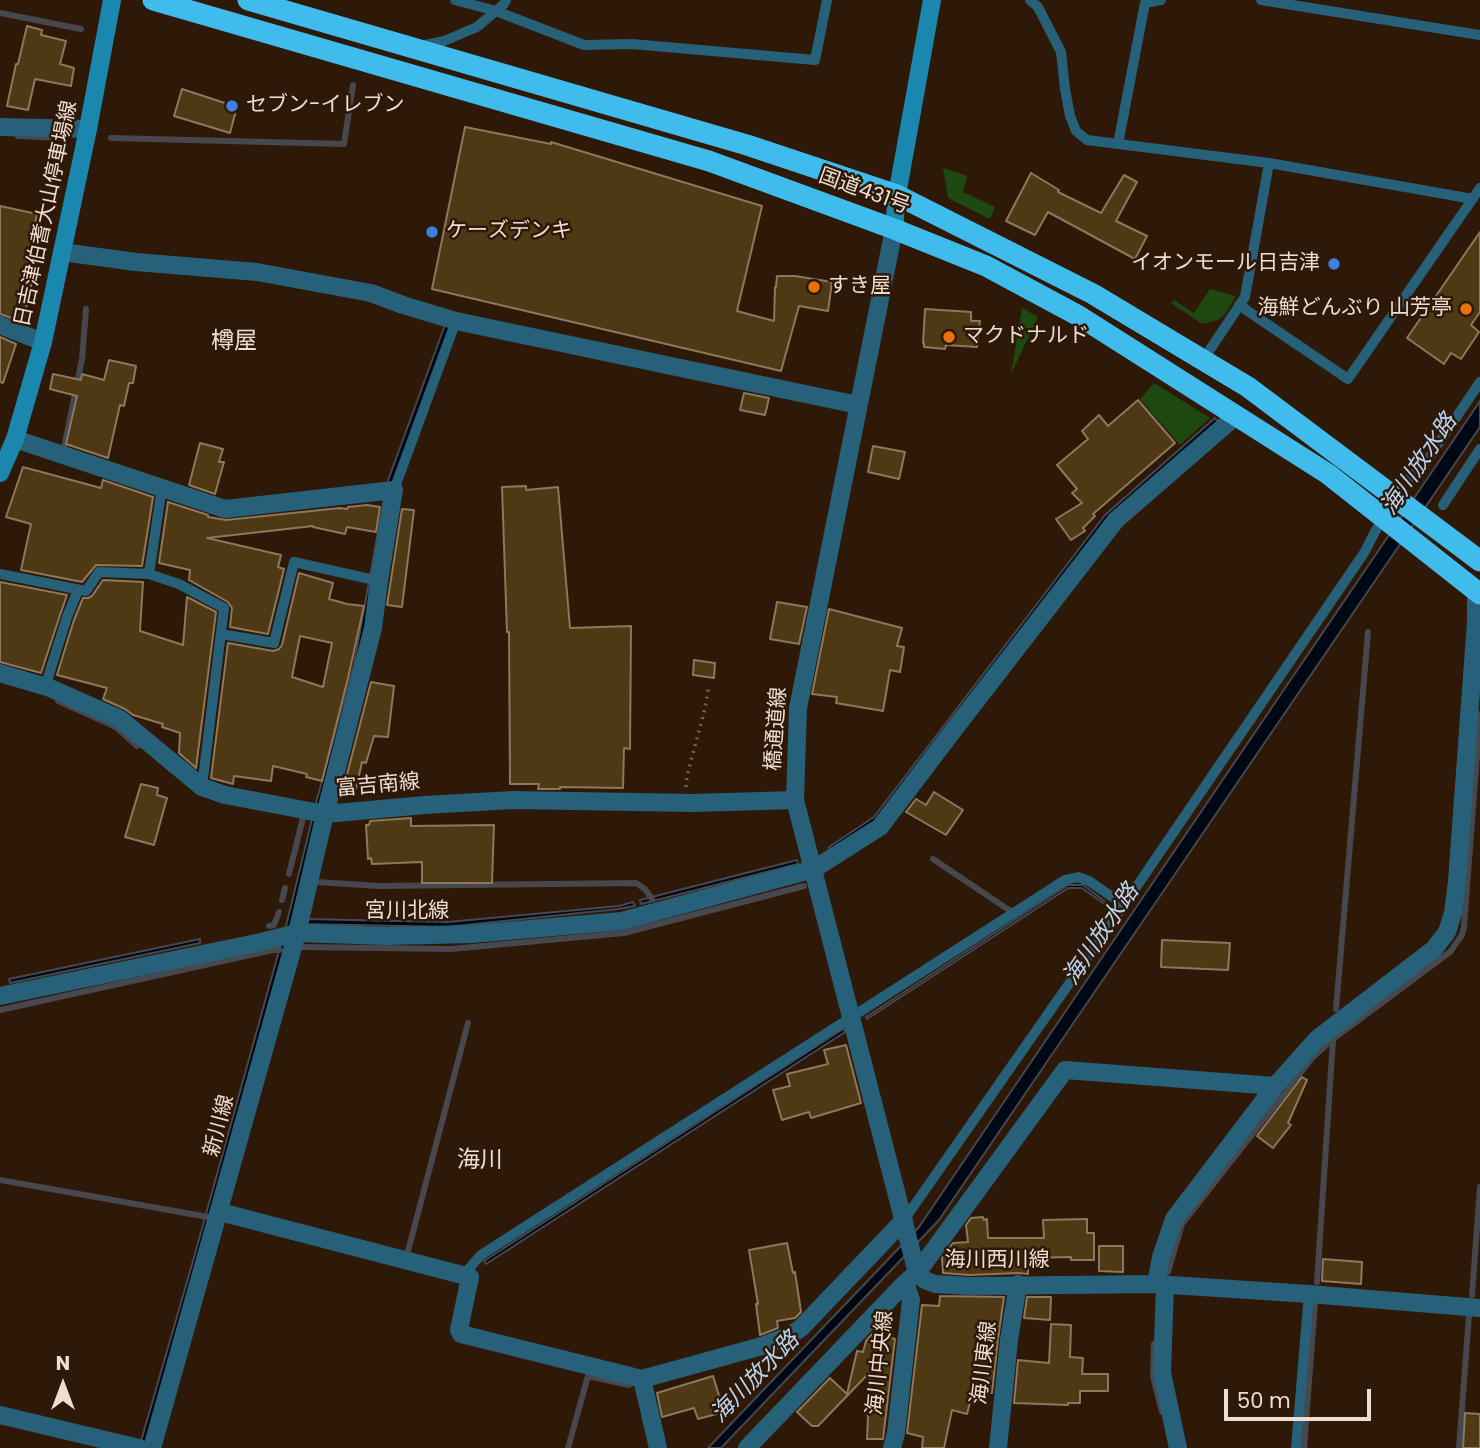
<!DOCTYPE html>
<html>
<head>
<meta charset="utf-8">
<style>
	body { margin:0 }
	#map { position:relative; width:1480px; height:1448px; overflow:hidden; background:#2e1807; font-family:Poppins,sans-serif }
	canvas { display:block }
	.north { position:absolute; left:28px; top:1350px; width:70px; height:70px; -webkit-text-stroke:5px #2e1807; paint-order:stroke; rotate:0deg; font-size:19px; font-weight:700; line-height:28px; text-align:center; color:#edddd2 }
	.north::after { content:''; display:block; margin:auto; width:24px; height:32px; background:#edddd2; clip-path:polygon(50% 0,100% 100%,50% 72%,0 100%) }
	.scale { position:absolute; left:1224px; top:1389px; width:147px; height:32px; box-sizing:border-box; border:4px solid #edddd2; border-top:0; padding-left:9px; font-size:21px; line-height:24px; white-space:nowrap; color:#edddd2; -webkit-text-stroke:5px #2e1807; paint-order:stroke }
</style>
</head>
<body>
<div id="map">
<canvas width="1480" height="1448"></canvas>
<div class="north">N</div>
<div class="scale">50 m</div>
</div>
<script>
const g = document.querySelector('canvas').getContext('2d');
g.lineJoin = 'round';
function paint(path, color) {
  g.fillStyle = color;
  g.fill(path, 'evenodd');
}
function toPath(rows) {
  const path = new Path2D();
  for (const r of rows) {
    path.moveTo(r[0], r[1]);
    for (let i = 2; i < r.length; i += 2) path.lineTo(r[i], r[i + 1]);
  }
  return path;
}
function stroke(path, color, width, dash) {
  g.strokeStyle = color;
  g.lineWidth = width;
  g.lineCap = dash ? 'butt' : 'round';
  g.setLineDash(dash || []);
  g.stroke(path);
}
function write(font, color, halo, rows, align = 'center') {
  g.font = font + ' Poppins,"Noto Sans JP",sans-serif';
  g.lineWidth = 5;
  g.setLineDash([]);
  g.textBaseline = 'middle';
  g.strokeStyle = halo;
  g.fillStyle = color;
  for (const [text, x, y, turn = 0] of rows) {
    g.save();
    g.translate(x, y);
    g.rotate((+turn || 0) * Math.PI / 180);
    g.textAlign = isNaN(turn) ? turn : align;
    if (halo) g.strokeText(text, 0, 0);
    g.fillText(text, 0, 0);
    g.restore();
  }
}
const green = toPath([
	[943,168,967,176,963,192,995,207,990,219,948,198],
	[1210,289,1236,296,1226,313,1218,320,1202,324,1171,303,1174,300,1194,313],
	[1022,308,1038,317,1011,374],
	[1154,383,1210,418,1180,445,1140,399]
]);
const water = toPath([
	[445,325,450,326,405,450,365,636,291,924,146,1448,139,1448,193,1261,287,922,316,803,354,664,387,483,445,325],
	[1480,401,1480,427,939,1220,721,1448,708,1448,919,1227,1480,401],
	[1215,418,1218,422,1108,519,876,822,831,850,829,847,874,817,1105,515,1215,418],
	[797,860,798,864,641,904,640,900,797,860],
	[1068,885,1083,885,1112,907,1110,908,1082,888,1068,888,867,1019,866,1017,1068,885],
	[633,902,635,906,618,909,447,927,304,924,306,919,448,922,619,906,633,902],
	[200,939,200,943,10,983,9,979,200,939],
	[843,1029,845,1032,486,1264,484,1261,843,1029]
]);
const stream = toPath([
	[0,13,81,29],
	[18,136,62,138],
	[111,138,344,144,353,85],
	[64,448,82,359,86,309],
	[58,701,116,727,137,746],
	[933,859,1009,910],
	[289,874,303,818],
	[316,882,379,886,636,883,645,889,652,899],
	[282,900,285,888],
	[269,926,274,925,279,912],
	[301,947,451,949,624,933,804,886],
	[1336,1009,1368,632],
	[0,1010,273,950,280,950],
	[0,1180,208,1217],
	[408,1251,468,1023],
	[1168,1272,1182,1224,1313,1057,1333,1039,1450,952,1462,935,1464,927,1480,714],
	[1317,1282,1333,1040],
	[1472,1295,1480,1187],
	[1154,1344,1153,1376,1162,1412],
	[568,1448,588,1376,629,1385],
	[1304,1448,1315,1302],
	[1459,1448,1469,1315]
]);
const building = toPath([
	[27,26,42,30,41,35,66,41,60,64,74,68,71,86,35,79,28,110,7,106,16,64,18,64,27,26],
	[182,89,237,107,230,133,174,116,182,89],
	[465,127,551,144,551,142,762,206,737,311,774,321,775,287,776,287,777,276,795,276,832,282,828,311,799,306,781,371,432,289,465,127],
	[1031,173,1059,190,1058,192,1101,213,1124,175,1137,182,1116,221,1147,236,1135,259,1048,212,1035,235,1006,221,1031,173],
	[0,206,37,214,29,257,37,259,23,322,0,314,0,206],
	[1480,232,1480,312,1471,325,1479,332,1461,359,1451,353,1444,364,1407,338,1480,232],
	[925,309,971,312,971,321,980,321,977,347,946,345,945,349,924,347,924,343,923,343,925,309],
	[0,337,16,344,3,383,0,382,0,337],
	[109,360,136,366,133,383,129,383,124,406,120,405,108,458,66,444,77,396,50,389,53,374,81,380,82,374,104,380,109,360],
	[744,393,769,398,765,415,740,410,744,393],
	[1138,400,1175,443,1093,514,1095,516,1083,528,1085,531,1071,540,1056,519,1082,503,1072,493,1077,489,1057,465,1088,439,1082,431,1099,415,1108,426,1138,400],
	[200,443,223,449,219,462,224,462,215,494,189,485,200,443],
	[873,446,905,452,899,479,868,472,873,446],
	[23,467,101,488,103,480,153,497,142,566,96,565,82,582,21,570,31,524,6,517,23,467],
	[526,486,526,490,558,487,570,628,631,626,630,749,624,748,623,788,560,787,560,789,538,789,539,784,510,784,509,632,507,632,502,487,526,486],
	[168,502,208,515,208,517,226,520,340,508,347,509,348,507,367,505,380,507,376,532,347,527,345,534,313,527,313,526,207,538,281,555,278,567,284,569,268,634,230,627,232,608,228,602,189,580,190,570,159,563,168,502],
	[402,509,414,510,402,607,387,605,402,509],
	[299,573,333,583,329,599,347,604,364,606,348,678,322,781,306,777,307,774,273,766,271,781,234,776,233,784,211,778,228,643,273,651,279,649,282,645,299,573],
	[300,636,332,643,323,687,292,677,300,636],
	[103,580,143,582,140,631,183,645,187,597,216,612,196,768,179,753,180,733,162,727,163,724,133,715,125,709,103,699,107,688,57,675,74,620,83,598,88,598,92,596,103,580],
	[0,582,67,595,60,615,41,673,0,662,0,582],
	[777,602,807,607,799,644,770,639,777,602],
	[829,609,902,628,897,646,904,647,900,672,890,670,883,711,836,703,837,697,812,694,829,609],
	[694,660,715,663,714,678,693,675,694,660],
	[371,682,394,686,388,737,374,736,366,763,362,762,356,789,344,786,371,682],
	[141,784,158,788,157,795,167,798,154,845,125,837,141,784],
	[934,792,963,810,946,835,906,812,916,799,926,805,934,792],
	[411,818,411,826,494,825,492,883,422,883,422,862,372,864,371,858,368,859,366,825,369,825,370,821,411,818],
	[1162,940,1230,943,1228,970,1161,967,1162,940],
	[846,1045,861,1103,811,1118,809,1112,782,1120,773,1090,790,1086,787,1074,828,1064,824,1050,846,1045],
	[1302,1077,1307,1080,1288,1123,1291,1125,1273,1148,1257,1136,1302,1077],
	[983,1217,984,1220,987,1219,988,1238,1044,1238,1043,1220,1087,1219,1087,1233,1094,1233,1094,1260,1071,1260,1071,1257,1028,1258,1028,1274,1019,1273,969,1275,943,1273,942,1258,953,1243,968,1242,966,1225,971,1218,983,1217],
	[787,1243,793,1273,795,1272,801,1312,795,1318,777,1321,778,1328,760,1335,756,1304,758,1304,749,1250,787,1243],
	[1099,1246,1123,1246,1123,1272,1099,1271,1099,1246],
	[1323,1259,1362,1262,1361,1284,1322,1281,1323,1259],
	[940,1296,1004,1297,998,1339,992,1393,973,1391,967,1414,952,1410,944,1448,922,1448,923,1437,907,1433,922,1305,939,1306,940,1296],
	[1027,1297,1051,1297,1050,1320,1024,1318,1027,1297],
	[1051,1324,1071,1325,1070,1357,1083,1358,1082,1374,1108,1374,1108,1391,1080,1391,1080,1403,1068,1403,1068,1405,1014,1403,1018,1360,1049,1363,1051,1324],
	[873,1333,895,1339,883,1439,867,1439,870,1372,818,1426,812,1426,797,1412,830,1378,847,1394,857,1351,863,1352,866,1341,873,1333],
	[713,1376,724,1412,698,1419,694,1408,662,1417,657,1393,713,1376],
	[1465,1413,1480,1414,1480,1448,1463,1448,1465,1413]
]);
const path = toPath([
	[686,787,687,776,705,708,709,686]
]);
const lane = toPath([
	[455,0,496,11,584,45,632,44,815,60,827,0],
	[1030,0,1038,7,1061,52,1065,89,1070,116,1076,131,1087,140,1269,163,1473,199],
	[1261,0,1480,35],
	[421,46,444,41,477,27,504,4,506,0],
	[1118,144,1145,3,1161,0],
	[1239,305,1348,379,1480,188],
	[1203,360,1245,297,1269,163],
	[1409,479,1428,459,1480,382],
	[394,490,456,321],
	[1443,505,1480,449],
	[0,574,86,591,99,572,149,574,179,584,224,608,202,787],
	[149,574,162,487],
	[221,634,274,643,294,562,379,581],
	[45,687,67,617,78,590],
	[904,1220,1124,905,1364,553,1377,528],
	[463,1275,481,1255,1065,880,1078,877,1089,881,1124,905],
	[1296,1448,1309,1294]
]);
const street = toPath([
	[0,127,88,129],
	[894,229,798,708,795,800,917,1273],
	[62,252,136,262,257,272,371,293,403,305,456,321,858,405],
	[0,325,43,342],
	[15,439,225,509,394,490,379,581,373,628,325,814,297,933,152,1448],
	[0,673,50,688,120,719,202,787,225,795,325,814,425,805,513,800,693,803,795,800],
	[0,996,261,942,297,933,387,936,472,934,622,921,814,869,880,827,952,732,1116,520,1237,415],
	[220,1212,470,1277,459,1330,461,1334,642,1379,658,1448],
	[917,1273,1065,1070,1275,1086],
	[1156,1284,1161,1257,1174,1219,1275,1086,1317,1039,1434,949,1447,932,1453,913,1457,881,1476,622,1476,591],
	[1165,1285,1162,1373,1178,1448],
	[642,1379,762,1346,789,1336,801,1328,904,1220],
	[0,1415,139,1448],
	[747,1448,905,1283,917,1273,925,1280,935,1284,969,1286,1156,1284,1309,1294,1480,1308],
	[892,1448,896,1433,911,1300,905,1283],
	[998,1448,1009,1340,1018,1284]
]);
const secondary = toPath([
	[894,229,897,195,932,0],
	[0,473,15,439,43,342,88,129,112,0]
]);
const highway = toPath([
	[153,0,709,161,894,229,986,266,1079,316,1328,474,1480,594],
	[248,0,747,145,897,195,1093,294,1248,387,1480,561]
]);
const markers = [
	[232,106,7,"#3f7fe0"],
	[432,232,7,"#3f7fe0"],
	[1334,264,7,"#3f7fe0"],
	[814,287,7,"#e8710a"],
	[1466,309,7,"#e8710a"],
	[949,337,7,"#e8710a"]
];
const poiNames = [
	["セブン-イレブン",246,106],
	["ケーズデンキ",446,232],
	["イオンモール日吉津",1320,264,"right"],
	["すき屋",828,287],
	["海鮮どんぶり 山芳亭",1452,309,"right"],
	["マクドナルド",963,337]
];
const streetNames = [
	["国道431号",864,192,20],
	["日吉津伯耆大山停車場線",47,214,-78],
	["橋通道線",777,729,-86],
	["富吉南線",378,786,-5],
	["宮川北線",407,912],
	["新川線",220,1126,-75],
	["海川西川線",997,1261],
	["海川中央線",881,1363,-84],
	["海川東線",985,1363,-83]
];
const neighbourhoodNames = [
	["樽屋",234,342],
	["海川",480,1161]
];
const waterNames = [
	["海川放水路",1420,465,-56],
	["海川放水路",1102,935,-56],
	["海川放水路",756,1378,-46]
];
paint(green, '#1d4810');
paint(water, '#000715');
stroke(water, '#47474e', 2);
stroke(stream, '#47474e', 6);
paint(building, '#4f3915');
stroke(building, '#8b785d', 2);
stroke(path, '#756152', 3.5, [2, 5]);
stroke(lane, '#276179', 10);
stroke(street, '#276179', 18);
stroke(secondary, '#1987ae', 18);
stroke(highway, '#3fbcec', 21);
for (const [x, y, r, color] of markers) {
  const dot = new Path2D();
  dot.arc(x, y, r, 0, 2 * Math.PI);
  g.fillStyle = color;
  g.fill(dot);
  stroke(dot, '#2e1807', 2.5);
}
write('21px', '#edddd2', '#2e1807', poiNames, 'left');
write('21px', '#edddd2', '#2e1807', streetNames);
write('23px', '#edddd2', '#2e1807', neighbourhoodNames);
write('italic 23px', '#b7d5f2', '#2e1807', waterNames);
</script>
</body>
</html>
